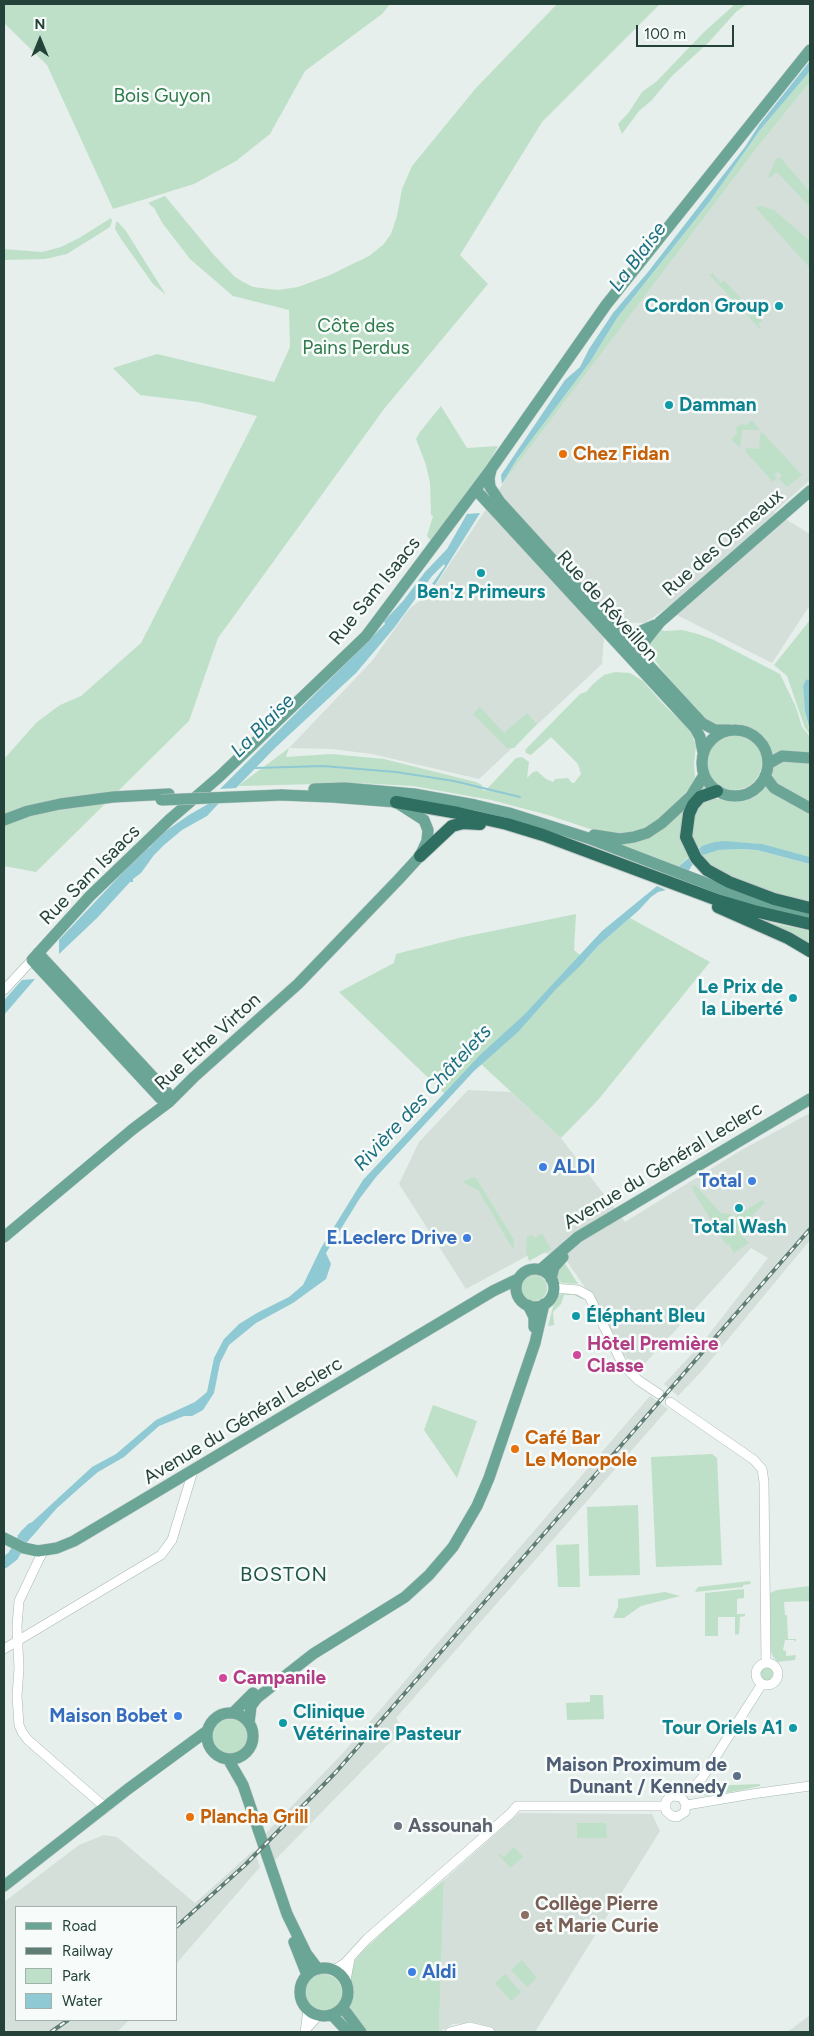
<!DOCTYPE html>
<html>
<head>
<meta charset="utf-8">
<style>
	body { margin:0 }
	#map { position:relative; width:814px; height:2036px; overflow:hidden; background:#e6efeb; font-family:Figtree,sans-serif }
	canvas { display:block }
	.frame { position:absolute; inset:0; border:5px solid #24423a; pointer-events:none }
	.legend { position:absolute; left:15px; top:1906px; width:162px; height:115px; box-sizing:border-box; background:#f7fbf9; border:1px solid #a3b1ad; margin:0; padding:6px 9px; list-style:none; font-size:15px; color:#24423a }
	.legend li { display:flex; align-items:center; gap:10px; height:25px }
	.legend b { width:25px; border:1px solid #a3b1ad }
	.north { position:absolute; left:15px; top:15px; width:50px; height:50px; -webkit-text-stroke:4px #f7fbf9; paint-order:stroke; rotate:0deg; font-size:14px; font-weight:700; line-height:20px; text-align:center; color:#24423a }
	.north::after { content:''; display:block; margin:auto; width:18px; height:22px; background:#24423a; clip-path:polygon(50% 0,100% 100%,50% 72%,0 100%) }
	.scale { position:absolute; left:636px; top:25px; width:98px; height:22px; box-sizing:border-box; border:2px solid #24423a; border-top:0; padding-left:6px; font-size:15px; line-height:18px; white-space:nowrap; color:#24423a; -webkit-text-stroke:4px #f7fbf9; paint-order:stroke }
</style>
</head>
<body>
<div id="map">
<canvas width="814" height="2036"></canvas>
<div class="frame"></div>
<ul class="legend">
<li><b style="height:6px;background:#6aa596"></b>Road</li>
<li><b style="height:6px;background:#5f7d75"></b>Railway</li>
<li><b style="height:14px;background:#bfe0c8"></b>Park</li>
<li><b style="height:14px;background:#8ec9d4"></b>Water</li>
</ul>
<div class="north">N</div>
<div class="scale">100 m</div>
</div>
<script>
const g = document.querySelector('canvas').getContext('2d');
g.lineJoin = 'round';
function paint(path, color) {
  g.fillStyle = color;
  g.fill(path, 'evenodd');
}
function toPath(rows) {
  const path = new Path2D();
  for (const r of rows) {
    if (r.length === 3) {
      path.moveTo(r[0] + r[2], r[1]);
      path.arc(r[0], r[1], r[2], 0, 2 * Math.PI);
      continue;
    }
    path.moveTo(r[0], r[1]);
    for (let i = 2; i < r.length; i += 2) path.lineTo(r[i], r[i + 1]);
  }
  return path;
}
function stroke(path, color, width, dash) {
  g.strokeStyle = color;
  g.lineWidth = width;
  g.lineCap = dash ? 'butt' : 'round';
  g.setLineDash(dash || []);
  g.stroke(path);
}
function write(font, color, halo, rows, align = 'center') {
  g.font = font + ' Figtree,sans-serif';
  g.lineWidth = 5;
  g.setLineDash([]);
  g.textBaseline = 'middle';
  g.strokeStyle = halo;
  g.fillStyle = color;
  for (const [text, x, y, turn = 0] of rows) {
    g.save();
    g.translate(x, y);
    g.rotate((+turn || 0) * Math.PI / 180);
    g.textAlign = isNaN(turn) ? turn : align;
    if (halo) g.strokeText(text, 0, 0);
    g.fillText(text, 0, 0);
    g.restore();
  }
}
const built = toPath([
	[810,82,810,480,774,512,810,534,810,605,772,663,679,616,668,607,645,623,617,622,604,637,602,664,479,779,372,754,332,749,289,748,372,661,409,609,431,592,514,467,760,144],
	[468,1090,511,1092,561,1138,625,1222,738,1152,810,1113,810,1240,701,1372,678,1396,664,1384,703,1342,768,1258,751,1248,638,1371,621,1352,597,1305,564,1257,536,1251,466,1289,399,1184,419,1142],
	[650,1396,668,1409,396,1718,403,1729,274,1861,265,1834,343,1753],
	[519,1813,652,1814,660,1831,535,2032,497,2032,488,2027,472,2023,453,2024,439,2032,444,1880],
	[104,1835,117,1837,195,1903,254,1850,260,1867,176,1964,176,1907,16,1907,16,2020,129,2020,117,2032,4,2032,4,1902,79,1845],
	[810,2015,810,2032,786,2032,793,2028]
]);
const green = toPath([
	[4,4,390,4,382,14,305,71,270,134,236,161,194,184,113,209,47,65,4,23],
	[557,4,660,4,542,122,460,255,488,284,384,409,218,638,189,721,36,872,4,866,4,759,37,722,60,705,81,696,141,643,257,416,198,402,140,395,113,368,157,354,274,382,290,347,289,310,233,296,190,259,163,224,154,208,148,203,165,196,213,254,234,276,243,282,253,287,278,290,298,287,330,275,369,256,383,245,391,234,397,216,402,189,412,166,476,88],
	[735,4,747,4,736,12,709,42,672,76,651,101,639,111,622,134,618,124,629,112,642,92,657,81,703,33],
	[810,71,810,82,760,144,502,484,517,459,590,362,617,318,710,201,760,130],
	[780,157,810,192,810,207,777,172,770,177,768,177,776,159],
	[762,206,774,210,810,241,809,267,755,207],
	[111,218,112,221,110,227,67,254,45,259,4,260,4,249,42,252,61,247,79,238],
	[116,222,118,222,126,231,166,295,153,284,121,239,115,229],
	[712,273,721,283,724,280,762,321,758,324,761,328,760,329,710,275],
	[441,406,467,448,498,446,486,468,431,541,427,536,433,516,431,515,430,483,426,465,416,439,419,433],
	[752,420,759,429,758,430,742,430,741,445,739,447,731,439,737,434,736,428,741,424,747,425],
	[762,432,802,475,787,487,779,479,782,476,778,472,774,475,777,478,773,482,745,451,746,450,745,448,759,449,760,434],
	[810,620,810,681,806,679,803,686,805,711,810,734,805,728,787,676,774,665],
	[660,629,664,631,682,630,698,634,714,640,780,674,796,707,802,727,810,737,810,756,772,757,766,740,750,727,738,724,719,725,706,721,661,669,651,654,650,641],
	[615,672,630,673,643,681,664,705,690,730,696,746,694,763,695,778,692,786,659,819,638,831,620,834,593,830,548,815,491,800,413,786,357,783,238,786,289,748,286,757,331,754,384,759,476,782,482,785,482,789,485,791,516,758,522,757,529,762,527,778,533,772,537,771,546,779,553,782,555,779,568,778,572,783,574,783,581,774,578,764,551,737,531,755,526,753,525,750,580,694,586,692,593,684,604,675],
	[480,707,504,733,527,713,537,724,514,748,507,748,473,714],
	[734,762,28],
	[780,760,810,763,810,803,772,782,771,773,773,767],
	[766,783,810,813,810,857,753,843,714,842,698,848,690,834,696,807,710,798,732,801,749,798,758,793],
	[703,785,708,790,696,796,689,856,677,868,614,843,629,842],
	[741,849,757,850,810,864,810,903,753,888,709,866,703,855,719,850],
	[576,914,574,950,586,960,599,945,630,918,710,962,598,1100,561,1138,481,1064,469,1069,445,1094,339,992,394,963,396,954,463,937],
	[767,922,810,931,810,949,766,923],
	[474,1177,476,1178,514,1240,513,1249,478,1190,462,1182],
	[695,1185,721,1213,731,1214,733,1218,762,1200,765,1203,737,1230,749,1243,734,1253,729,1244,726,1245,694,1192,692,1187],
	[542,1233,551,1249,529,1261,526,1252,527,1237,532,1235,534,1238],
	[564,1262,568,1268,578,1284,562,1283,557,1279,557,1273],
	[534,1288,13],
	[569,1292,580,1296,584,1300,574,1295,564,1295,561,1304,553,1312,554,1325,548,1326,555,1299,559,1295],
	[433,1405,477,1421,457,1478,424,1430],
	[712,1454,717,1458,722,1565,656,1567,651,1457],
	[638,1505,640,1575,589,1576,587,1507],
	[579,1544,580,1587,558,1587,556,1545],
	[750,1581,751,1584,743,1585,743,1587,695,1592,698,1587],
	[810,1586,810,1601,784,1602,785,1615,787,1615,788,1639,796,1639,796,1642,794,1640,785,1640,783,1650,786,1651,786,1656,796,1655,795,1660,777,1662,774,1658,771,1652,770,1593,777,1590],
	[744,1589,744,1598,737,1599,737,1614,745,1614,745,1616,740,1617,739,1634,735,1635,735,1617,718,1617,718,1636,705,1636,705,1593],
	[665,1592,680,1596,641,1606,624,1618,613,1618,618,1607,618,1599],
	[766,1674,7],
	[590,1695,603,1695,604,1719,567,1720,566,1703,590,1702],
	[230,1737,18],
	[760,1784,760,1786,742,1790,708,1796,704,1795,701,1791,703,1786],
	[577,1823,606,1823,607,1838,577,1838],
	[514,1847,523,1857,510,1868,499,1855,500,1854,504,1857],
	[444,1880,439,2032,368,2032,350,2010,352,1993,350,1979,354,1962,361,1953,388,1927],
	[522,1960,537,1978,527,1987,511,1970],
	[323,1993,19],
	[505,1974,521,1992,511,2001,495,1983]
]);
const water = toPath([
	[810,61,810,71,760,130,710,201,617,318,590,362,517,459,502,484,501,475,565,380,580,367,589,349,613,313,648,272,745,147,759,125],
	[480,513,435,585,432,584,445,566,444,564,432,576,394,628,356,673,276,747,236,788,220,789,385,624,384,621,387,618,403,601,425,572,447,549,467,514],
	[806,679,810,681,810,731,805,711,803,686],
	[221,801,207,816,182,830,164,845,154,855,141,873,133,879,133,882,130,882,97,918,59,954,59,940,145,849,149,848,160,835,189,815,208,804],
	[725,841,762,844,810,857,810,864,757,850,741,849,719,850,703,855,694,862,688,872,677,868,702,846,714,842],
	[657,886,666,890,658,892,651,897,639,910,599,945,581,965,557,988,518,1032,474,1071,376,1177,360,1198,326,1253,331,1264,326,1279,293,1303,256,1323,229,1345,220,1363,214,1393,203,1410,192,1416,184,1416,159,1426,124,1457,98,1472,84,1484,57,1508,28,1541,17,1536,92,1467,116,1454,156,1420,195,1402,207,1392,214,1358,224,1339,239,1324,257,1313,289,1297,303,1285,321,1248,363,1180,480,1055,525,1014,602,931],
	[35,979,16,1001,4,1015,4,1001,6,998,22,980]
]);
const stream = toPath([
	[255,768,323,766,396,772,454,781,520,797]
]);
const river = toPath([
	[4,1563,13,1556,25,1535,32,1528]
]);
const minor = toPath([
	[4,990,32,960],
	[553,1288,578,1290,589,1296,623,1365,638,1380,659,1394],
	[670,1402,754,1460,762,1469,764,1482,766,1663],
	[43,1551,19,1601,17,1626,19,1669,17,1696,19,1725,22,1732,28,1740,106,1808],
	[4,1649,161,1555,172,1540,193,1471],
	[767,1674,11],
	[673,1796,681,1797,686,1804,685,1812,677,1817,672,1816,666,1811,666,1801,670,1797,680,1791,695,1786,702,1778,762,1684],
	[687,1805,752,1794,810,1786],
	[334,1970,345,1963,367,1939,510,1814,517,1806,665,1806],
	[346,1980,350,1959],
	[307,2028,318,2016],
	[305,2032,308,2010],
	[450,2032,469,2027,490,2032]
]);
const major = toPath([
	[491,470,489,478,490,487,500,502,643,659,702,723,715,730,729,730],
	[476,490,695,728,700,737,703,752],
	[623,644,627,637,655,625],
	[643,659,642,649,645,641,660,622,810,491],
	[735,763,33],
	[768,764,782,756,810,758],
	[765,776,774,788,810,808],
	[314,789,345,788,414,794,475,805,509,813,591,839,747,899,810,914],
	[4,820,28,811,60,804,113,797,169,794],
	[594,835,620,839,634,837,647,833,662,823,691,796,704,775],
	[38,953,167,1092,169,1102],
	[169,1102,160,1098,32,960,90,896,169,820,219,777,366,636,491,469,606,305,810,50],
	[4,1237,133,1129,169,1102,194,1077,298,984,399,879,420,856,427,841,428,830,424,820,396,802,332,797,281,795],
	[535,1288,19],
	[540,1270,578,1237,810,1099],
	[551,1279,554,1267,563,1257],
	[528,1305,534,1317,534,1327],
	[4,1538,24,1548,38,1551,57,1548,74,1541,493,1291,518,1279],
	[230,1736,23],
	[233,1713,253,1693],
	[249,1723,251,1706,257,1698,313,1654,405,1597,429,1575,453,1547,477,1506,489,1478,535,1343,544,1304],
	[228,1759,243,1785,287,1914,306,1953,318,1969],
	[4,1886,128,1789,207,1731],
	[294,1942,307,1975],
	[324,1992,24],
	[343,2008,361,2032],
	[332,2015,348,2032]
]);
const highway = toPath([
	[717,791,700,797,693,805,689,814,686,837,696,858,707,870,729,882,774,899,810,908],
	[396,802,458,813,507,824,543,835,720,901,754,911,810,924],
	[420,856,452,826,463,823,480,824],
	[718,907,788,938,810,951]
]);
const rail = toPath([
	[176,1927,245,1865,336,1772,810,1229],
	[51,2032,68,2020]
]);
const majorBridge = toPath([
	[161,800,281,795]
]);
const markers = [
	[779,306,5,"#0f9aa8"],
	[669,405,5,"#0f9aa8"],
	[563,454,5,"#e8710a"],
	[481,573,5,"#0f9aa8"],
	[793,998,5,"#0f9aa8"],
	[543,1167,5,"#3f7fe0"],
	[752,1181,5,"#3f7fe0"],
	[739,1208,5,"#0f9aa8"],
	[467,1238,5,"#3f7fe0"],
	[576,1316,5,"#0f9aa8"],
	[577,1355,5,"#d1479c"],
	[515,1449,5,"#e8710a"],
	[223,1678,5,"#d1479c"],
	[178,1716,5,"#3f7fe0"],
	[283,1723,5,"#0f9aa8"],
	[793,1728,5,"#0f9aa8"],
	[737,1776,5,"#5c6f8a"],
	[190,1817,5,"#e8710a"],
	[398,1826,5,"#6b7280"],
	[525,1915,5,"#8d6e63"],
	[412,1972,5,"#3f7fe0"]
];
const parkNames = [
	["Bois Guyon",162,96],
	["Côte des",356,326],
	["Pains Perdus",356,348]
];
const cultureNames = [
	["Cordon Group",769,306],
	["Damman",679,405,"left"],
	["Ben'z Primeurs",481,592,"center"],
	["Le Prix de",783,987],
	["la Liberté",783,1009],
	["Total Wash",739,1227,"center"],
	["Éléphant Bleu",586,1316,"left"],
	["Clinique",293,1712,"left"],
	["Vétérinaire Pasteur",293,1734,"left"],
	["Tour Oriels A1",783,1728]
];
const foodNames = [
	["Chez Fidan",573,454],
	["Café Bar",525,1438],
	["Le Monopole",525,1460],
	["Plancha Grill",200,1817]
];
const streetNames = [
	["Rue des Osmeaux",723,543,-41],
	["Rue Sam Isaacs",375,591,-51],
	["Rue de Réveillon",607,606,48],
	["Rue Sam Isaacs",90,875,-45],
	["Rue Ethe Virton",208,1042,-42],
	["Avenue du Général Leclerc",663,1166,-31],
	["Avenue du Général Leclerc",243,1421,-31]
];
const shopNames = [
	["ALDI",553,1167,"left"],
	["Total",742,1181],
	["E.Leclerc Drive",457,1238],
	["Maison Bobet",168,1716],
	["Aldi",422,1972,"left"]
];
const hotelNames = [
	["Hôtel Première",587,1344],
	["Classe",587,1366],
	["Campanile",233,1678]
];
const serviceNames = [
	["Maison Proximum de",727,1765],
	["Dunant / Kennedy",727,1787]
];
const worshipNames = [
	["Assounah",408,1826]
];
const educationNames = [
	["Collège Pierre",535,1904],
	["et Marie Curie",535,1926]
];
const waterNames = [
	["La Blaise",638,257,-53],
	["La Blaise",263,726,-45],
	["Rivière des Châtelets",423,1098,-47]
];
const neighbourhoodNames = [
	["BOSTON",284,1575]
];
paint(built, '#d4dfda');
paint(green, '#bfe0c8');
paint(water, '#8ec9d4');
stroke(stream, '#8ec9d4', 2);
stroke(river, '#8ec9d4', 11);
stroke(minor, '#a8b8b2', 10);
stroke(major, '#c2cac8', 12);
stroke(highway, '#c2cac8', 14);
stroke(minor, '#fff', 9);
stroke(major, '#6aa596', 11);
stroke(highway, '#2f6f62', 12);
stroke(rail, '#5f7d75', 4);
stroke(rail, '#f7fbf9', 2, [5.5]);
stroke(majorBridge, '#c2cac8', 12, []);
stroke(majorBridge, '#6aa596', 11);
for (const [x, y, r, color] of markers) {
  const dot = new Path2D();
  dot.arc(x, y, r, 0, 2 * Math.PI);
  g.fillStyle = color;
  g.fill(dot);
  stroke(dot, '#f7fbf9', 2);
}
write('19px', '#2d7a4b', '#f7fbf9', parkNames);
write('bold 19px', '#0d838f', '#f7fbf9', cultureNames, 'right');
write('bold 19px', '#c56008', '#f7fbf9', foodNames, 'left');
write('19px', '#24423a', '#f7fbf9', streetNames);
write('bold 19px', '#366cbe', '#f7fbf9', shopNames, 'right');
write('bold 19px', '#b23c85', '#f7fbf9', hotelNames, 'left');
write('bold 19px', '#4e5e75', '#f7fbf9', serviceNames, 'right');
write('bold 19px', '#5b616d', '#f7fbf9', worshipNames, 'left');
write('bold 19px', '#785e54', '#f7fbf9', educationNames, 'left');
write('italic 20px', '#1c6f80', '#f7fbf9', waterNames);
g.letterSpacing = '1px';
write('20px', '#1f5548', '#f7fbf9', neighbourhoodNames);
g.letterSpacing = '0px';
</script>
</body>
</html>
